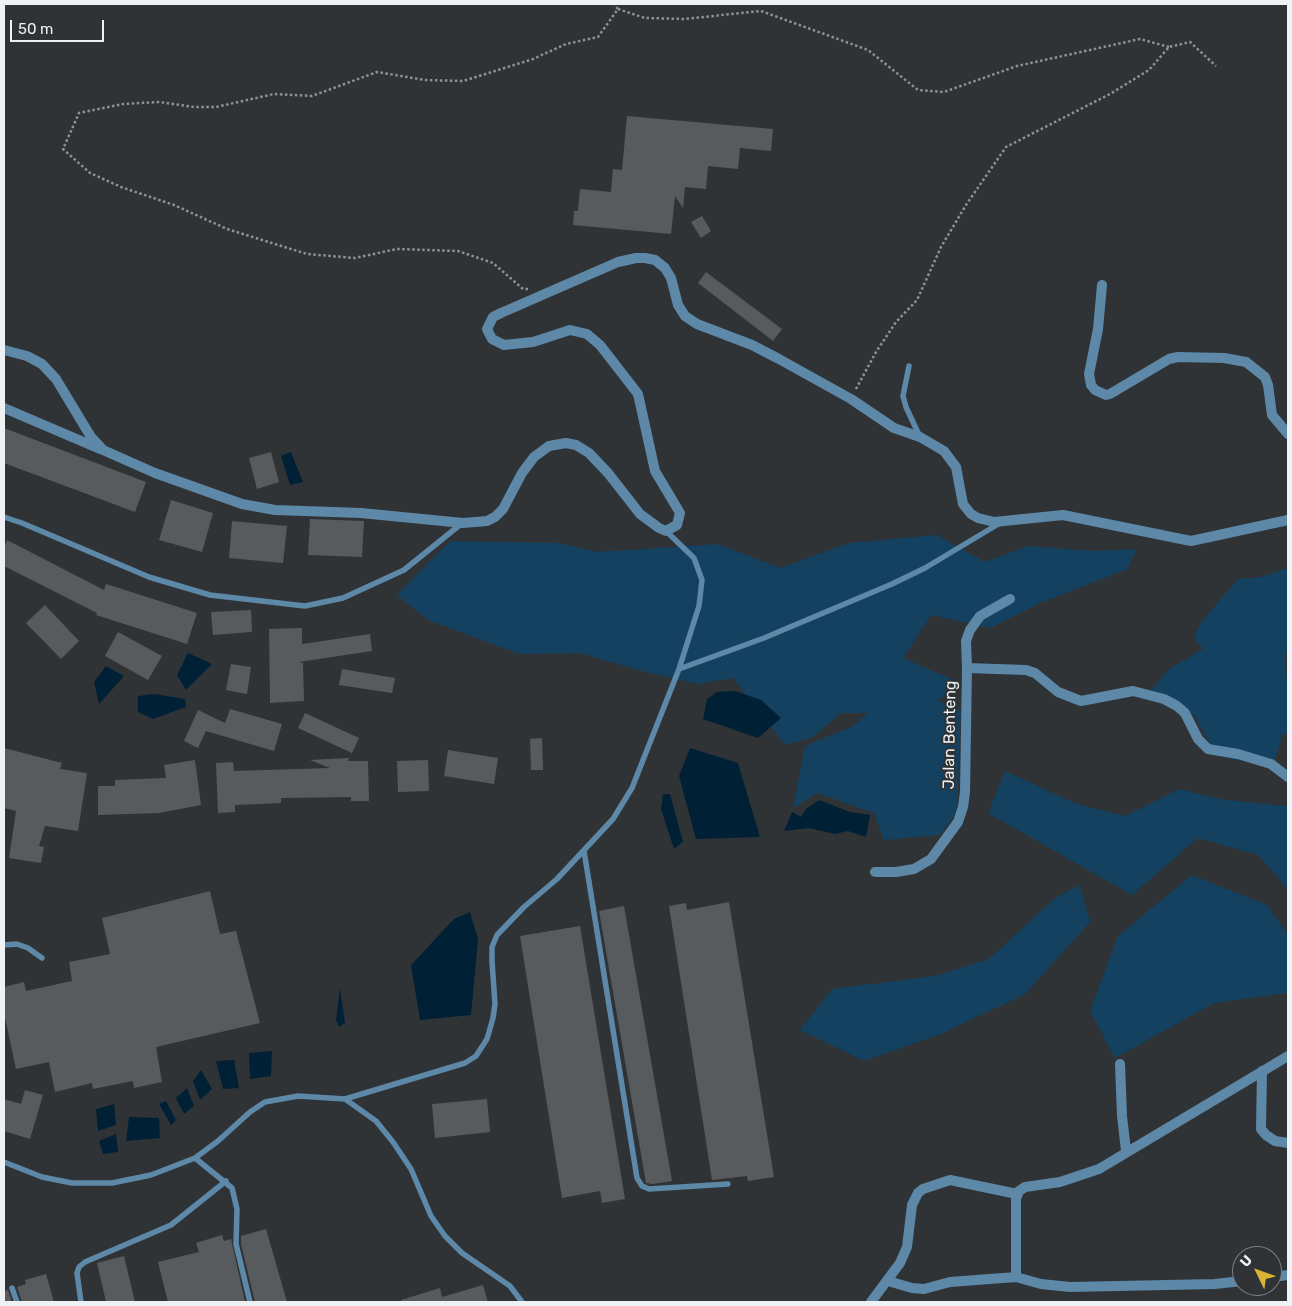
<!DOCTYPE html>
<html>
<head>
<meta charset="utf-8">
<style>
	body { margin:0 }
	#map { position:relative; width:1292px; height:1306px; overflow:hidden; background:#2f3336; font-family:Rubik,sans-serif }
	canvas { display:block }
	.frame { position:absolute; inset:0; border:5px solid #eff2f4; pointer-events:none }
	.north { position:absolute; left:1232px; top:1246px; width:50px; height:50px; box-sizing:border-box; background:#2f3336; border:1px solid #7c7f82; border-radius:50%; rotate:312deg; font-size:14px; font-weight:700; line-height:20px; text-align:center; color:#eff2f4 }
	.north::after { content:''; display:block; margin:auto; width:18px; height:22px; background:#d9b334; clip-path:polygon(50% 0,100% 100%,50% 72%,0 100%) }
	.scale { position:absolute; left:10px; top:20px; width:94px; height:22px; box-sizing:border-box; border:2px solid #eff2f4; border-top:0; padding-left:6px; font-size:15px; line-height:18px; white-space:nowrap; color:#eff2f4; -webkit-text-stroke:4px #2f3336; paint-order:stroke }
</style>
</head>
<body>
<div id="map">
<canvas width="1292" height="1306"></canvas>
<div class="frame"></div>
<div class="north">U</div>
<div class="scale">50 m</div>
</div>
<script>
const g = document.querySelector('canvas').getContext('2d');
g.lineJoin = 'round';
function paint(path, color) {
  g.fillStyle = color;
  g.fill(path, 'evenodd');
}
function toPath(rows) {
  const path = new Path2D();
  for (const r of rows) {
    path.moveTo(r[0], r[1]);
    for (let i = 2; i < r.length; i += 2) path.lineTo(r[i], r[i + 1]);
  }
  return path;
}
function stroke(path, color, width, dash) {
  g.strokeStyle = color;
  g.lineWidth = width;
  g.lineCap = dash ? 'butt' : 'round';
  g.setLineDash(dash || []);
  g.stroke(path);
}
function write(font, color, halo, rows, align = 'center') {
  g.font = font + ' Rubik,sans-serif';
  g.lineWidth = 4;
  g.setLineDash([]);
  g.textBaseline = 'middle';
  g.strokeStyle = halo;
  g.fillStyle = color;
  for (const [text, x, y, turn = 0] of rows) {
    g.save();
    g.translate(x, y);
    g.rotate((+turn || 0) * Math.PI / 180);
    g.textAlign = isNaN(turn) ? turn : align;
    if (halo) g.strokeText(text, 0, 0);
    g.fillText(text, 0, 0);
    g.restore();
  }
}
const green = toPath([
	[937,535,985,562,1028,546,1092,551,1137,549,1127,569,1038,604,991,628,931,615,903,658,960,683,938,700,961,710,957,812,940,835,884,840,874,813,817,793,793,808,805,746,853,726,868,713,841,713,813,737,785,745,733,678,697,684,638,670,580,653,519,654,428,620,397,595,450,541,559,543,597,552,718,544,780,568,849,543],
	[1288,568,1288,654,1282,656,1284,656,1288,684,1288,734,1283,734,1273,767,1217,756,1194,715,1148,694,1168,670,1203,649,1194,637,1201,622,1238,579,1261,577],
	[1005,771,1077,804,1125,816,1179,789,1225,800,1288,806,1288,889,1258,855,1198,838,1132,895,988,813],
	[1192,875,1267,905,1288,935,1288,993,1214,1003,1115,1058,1090,1011,1118,936],
	[1079,885,1090,922,1025,994,941,1034,864,1061,800,1030,832,989,935,976,989,959,1054,899]
]);
const water = toPath([
	[291,452,303,482,290,485,281,456],
	[188,653,212,664,186,690,177,675],
	[106,666,124,676,99,704,94,682],
	[735,691,761,700,781,718,758,738,703,719,707,699,717,692],
	[155,694,185,699,186,707,153,719,138,712,138,696],
	[690,748,738,763,760,837,696,839,679,776],
	[663,794,670,794,683,842,674,849,661,809],
	[819,800,850,812,870,815,866,837,848,831,835,834,809,828,784,831,792,812,801,817,806,809],
	[470,912,478,939,471,1015,420,1020,411,965,454,919],
	[340,988,345,1023,339,1027,336,1020],
	[272,1051,271,1076,250,1079,249,1053],
	[234,1060,239,1088,223,1089,216,1061],
	[201,1070,212,1089,200,1100,193,1081],
	[187,1088,194,1106,184,1114,176,1098],
	[166,1101,176,1120,171,1125,159,1104],
	[114,1104,116,1125,98,1131,96,1109],
	[129,1117,159,1118,160,1138,126,1141],
	[116,1134,118,1152,103,1154,99,1141]
]);
const building = toPath([
	[627,116,773,129,771,151,740,148,738,169,708,166,706,189,685,187,683,208,675,196,671,234,573,225,574,211,578,211,580,189,611,192,613,169,622,170],
	[702,216,711,231,701,238,691,222],
	[706,272,782,329,773,341,698,283],
	[4,428,146,482,135,512,4,463],
	[271,452,279,482,257,489,249,458],
	[171,500,213,513,202,552,159,540],
	[310,519,364,521,362,557,308,555],
	[232,521,287,526,283,563,229,558],
	[7,540,104,590,106,584,197,613,187,644,96,615,97,613,4,566,4,547],
	[45,605,79,641,61,659,26,623],
	[251,610,252,632,213,635,211,612],
	[302,628,302,644,370,634,372,651,299,662,303,663,304,701,270,703,269,629],
	[118,632,162,656,148,680,105,656],
	[231,664,251,667,247,694,226,690],
	[342,669,395,678,392,693,339,685],
	[230,709,282,724,274,751,206,731,198,748,184,741,198,710,225,723],
	[305,713,359,738,352,753,298,728],
	[542,738,543,770,531,770,530,739],
	[4,748,62,763,60,769,87,773,78,831,45,826,39,846,44,847,41,863,9,858,16,811,4,808],
	[448,750,498,758,494,784,444,776],
	[349,758,348,761,368,761,369,801,351,801,351,797,281,798,281,803,235,805,235,812,218,813,216,763,233,762,234,771,330,768,310,760],
	[195,760,201,805,159,813,98,815,98,786,115,786,115,780,166,778,164,765],
	[428,760,429,791,398,792,397,761],
	[210,891,220,934,236,931,260,1023,156,1047,162,1082,134,1088,133,1081,93,1089,92,1083,55,1092,49,1062,16,1069,4,1013,4,987,24,982,26,991,72,981,69,962,110,954,102,918],
	[729,902,774,1177,748,1181,747,1176,712,1180,669,906,686,903,687,910],
	[624,906,672,1181,653,1184,646,1183,599,911],
	[580,926,625,1199,602,1203,600,1191,562,1198,520,936],
	[25,1090,43,1095,30,1139,4,1131,4,1099,21,1104],
	[487,1099,490,1132,435,1138,432,1104],
	[266,1229,287,1302,255,1302,241,1244,241,1236],
	[222,1235,224,1241,231,1239,245,1302,168,1302,158,1262,199,1252,196,1243],
	[124,1256,135,1302,106,1302,97,1263],
	[46,1274,54,1302,22,1302,17,1287,26,1284,25,1280],
	[483,1285,488,1302,401,1302,401,1300,440,1288,442,1297],
	[8,1290,12,1302,4,1302,4,1291]
]);
const path = toPath([
	[618,9,645,18,684,19,761,11,868,50,918,90,944,92,1017,66,1140,39,1169,47],
	[528,289,523,289,493,263,458,251,397,249,355,258,307,254,227,229,174,205,121,187,90,173,63,149,79,113,123,104,159,102,194,107,216,107,274,94,312,96,377,72,425,80,463,81,533,59,566,44,598,37,618,9,614,4],
	[856,389,876,352,896,322,917,300,941,247,966,205,1006,147,1110,94,1149,70,1169,47,1190,42,1216,66]
]);
const service = toPath([
	[909,366,903,396,906,407,920,437],
	[4,517,22,523,149,577,210,595,305,606,343,598,404,570,461,524],
	[679,669,764,638,892,584,925,568,1000,523],
	[584,851,637,1178,642,1186,649,1189,728,1184],
	[4,945,17,944,28,948,42,958],
	[345,1099,376,1121,393,1142,411,1169,431,1216,445,1236,462,1253,510,1286,522,1302],
	[195,1158,232,1188,237,1209,236,1244,250,1302],
	[4,1162,42,1177,72,1183,112,1183,151,1175,195,1158,218,1141,250,1112,265,1102,298,1096,345,1099,465,1063,476,1056,487,1039,493,1018,495,1004,492,961,492,947,497,935,524,907,557,879,613,819,632,788,679,669,699,606,702,580,694,558,666,531],
	[12,1288,17,1302],
	[81,1302,77,1273,79,1267,85,1262,171,1225,226,1181]
]);
const minor = toPath([
	[1102,285,1098,329,1089,374,1091,385,1095,390,1106,395,1110,394,1169,359,1178,357,1224,358,1246,362,1265,377,1268,385,1272,415,1288,434],
	[4,350,27,356,42,364,56,379,91,437,103,450,155,473,242,504,275,510,361,513,463,523,487,521,495,517,503,509,522,473,534,457,549,446,566,443,576,445,589,453,608,473,640,514,659,528,666,531,677,525,680,513,655,471,638,394,600,345,587,334,570,330,533,342,504,345,492,339,487,329,493,317,501,313,618,262,636,258,645,258,655,260,665,268,671,278,678,305,685,316,697,324,752,345,779,359,851,399,894,428,920,437,944,451,956,467,963,504,971,514,978,518,994,522,1063,515,1191,541,1288,520],
	[4,408,100,449],
	[967,668,966,641,970,630,980,616,1010,599],
	[875,872,896,872,914,869,931,859,958,822,963,807,965,792,967,668,1026,670,1035,673,1058,692,1081,701,1133,691,1164,699,1177,706,1185,713,1198,739,1208,749,1238,754,1271,764,1288,777],
	[1120,1064,1122,1116,1126,1151],
	[1262,1071,1261,1129,1266,1135,1275,1141,1288,1143],
	[1016,1277,1041,1284,1070,1287,1215,1284,1242,1281],
	[1272,1277,1288,1275],
	[888,1281,912,1288,924,1289,950,1282,1016,1277,1016,1199,1019,1191,1025,1187,1060,1182,1099,1169,1288,1056],
	[871,1302,900,1263,907,1247,912,1205,918,1193,923,1189,950,1180,1017,1194]
]);
const streetNames = [
	["Jalan Benteng",950,735,-89]
];
paint(green, '#13415f');
paint(water, '#002035');
paint(building, '#575b5e');
stroke(path, '#8f9295', 2.5, [2.5, 2.5]);
stroke(service, '#5d88a8', 5.5);
stroke(minor, '#5d88a8', 10);
write('16px', '#eff2f4', '#2f3336', streetNames);
</script>
</body>
</html>
